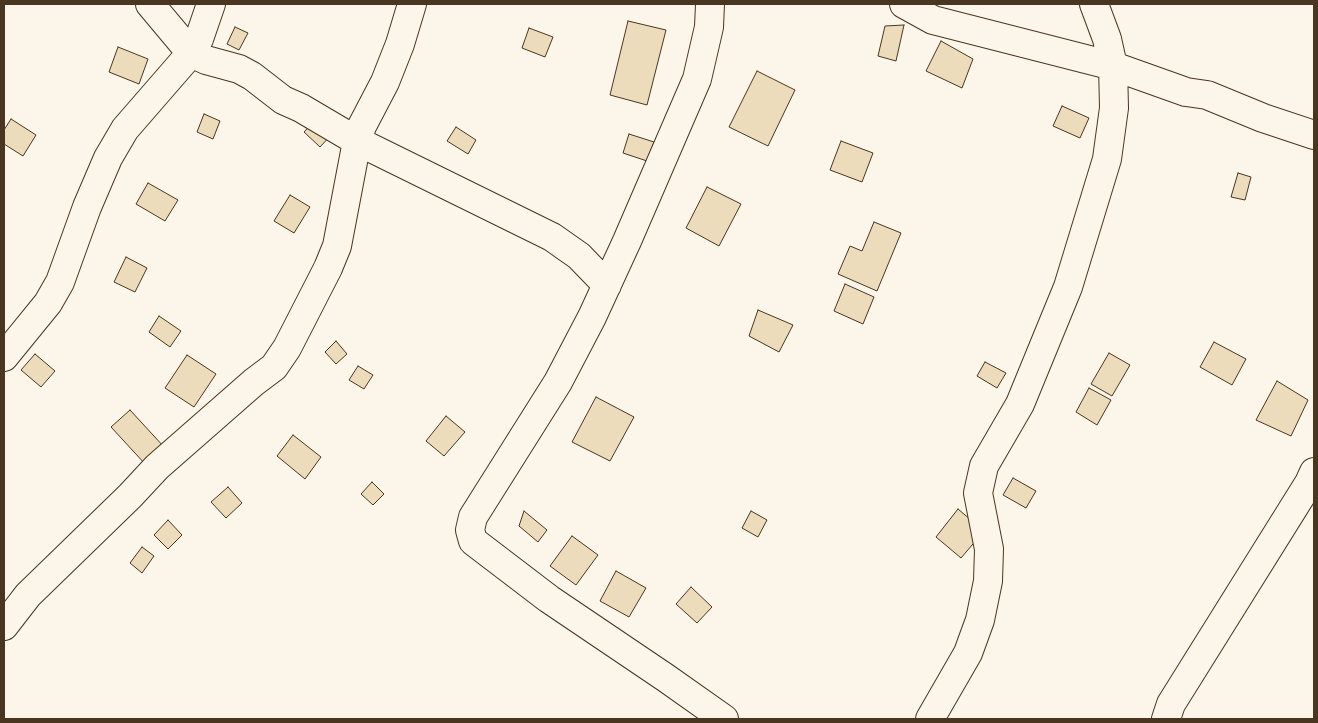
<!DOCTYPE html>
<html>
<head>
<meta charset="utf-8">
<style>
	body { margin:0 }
	#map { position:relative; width:1318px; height:723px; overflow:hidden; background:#fbf6e9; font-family:"DejaVu Sans",sans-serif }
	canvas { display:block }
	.frame { position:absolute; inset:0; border:5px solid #4a3520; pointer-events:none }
</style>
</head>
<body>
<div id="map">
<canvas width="1318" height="723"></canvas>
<div class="frame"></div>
</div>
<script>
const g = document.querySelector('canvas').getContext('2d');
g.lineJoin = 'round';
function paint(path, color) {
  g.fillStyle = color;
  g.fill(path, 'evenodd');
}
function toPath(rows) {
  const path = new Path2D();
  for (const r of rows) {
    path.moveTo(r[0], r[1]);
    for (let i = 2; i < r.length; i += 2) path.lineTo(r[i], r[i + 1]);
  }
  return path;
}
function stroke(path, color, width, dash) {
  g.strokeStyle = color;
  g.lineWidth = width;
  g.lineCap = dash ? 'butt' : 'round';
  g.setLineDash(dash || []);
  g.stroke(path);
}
const building = toPath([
	[628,21,666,30,647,105,610,95,628,21],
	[904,25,896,61,878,56,885,26,904,25],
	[235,27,248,33,239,50,227,44,235,27],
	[529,28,553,37,545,57,522,48,529,28],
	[941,41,973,59,962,88,926,71,941,41],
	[118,47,148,59,139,84,109,72,118,47],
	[757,71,795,90,768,146,729,127,757,71],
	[1062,106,1089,118,1080,138,1053,126,1062,106],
	[204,114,220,121,213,139,197,132,204,114],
	[317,118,333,133,320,147,304,132,317,118],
	[11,119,36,135,23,156,4,144,4,130,11,119],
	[456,127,476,140,468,154,447,141,456,127],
	[629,134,654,142,647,161,623,153,629,134],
	[841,141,873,153,862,182,830,170,841,141],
	[1238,173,1251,177,1245,200,1231,197,1238,173],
	[148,183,178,200,165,221,136,204,148,183],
	[707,187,741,204,719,246,686,228,707,187],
	[290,195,310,207,294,233,274,221,290,195],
	[874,222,901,233,877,291,838,274,850,246,862,251,874,222],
	[126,257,147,268,135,292,114,282,126,257],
	[845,284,874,297,863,324,834,311,845,284],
	[758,310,793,325,779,352,749,336,758,310],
	[159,316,181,331,170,347,149,332,159,316],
	[336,341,347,354,336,364,325,352,336,341],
	[1214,342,1246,359,1232,385,1200,367,1214,342],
	[1109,353,1130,365,1112,396,1091,384,1109,353],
	[35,354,55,371,41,387,21,370,35,354],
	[187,355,216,374,194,407,165,388,187,355],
	[985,362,1006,373,997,388,977,376,985,362],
	[358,366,373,375,364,389,349,380,358,366],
	[1277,381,1308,400,1291,436,1256,420,1277,381],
	[1089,388,1111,400,1097,425,1076,412,1089,388],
	[596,397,634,417,610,461,572,442,596,397],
	[130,410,165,448,146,465,111,427,130,410],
	[446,416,465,432,444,456,426,441,446,416],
	[293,435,321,457,305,479,277,456,293,435],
	[1013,478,1036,491,1026,508,1003,495,1013,478],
	[372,482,384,494,373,505,361,494,372,482],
	[228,487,242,503,226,518,211,502,228,487],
	[958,509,984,531,961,558,936,537,958,509],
	[524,511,547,530,538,542,519,526,524,511],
	[751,511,767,520,758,537,742,528,751,511],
	[168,520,182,535,168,549,154,535,168,520],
	[572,536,598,555,576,585,550,566,572,536],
	[142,547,154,556,142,573,130,563,142,547],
	[616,571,646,588,629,617,600,601,616,571],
	[691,587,712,607,697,623,676,604,691,587]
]);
const street = toPath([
	[150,4,191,53,206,60,239,69,252,76,283,100,301,108,357,141,552,237,579,256,607,285],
	[710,4,709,27,697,79,627,241,592,317,558,382,473,517,470,530,473,541,549,599,666,678,724,719],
	[904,4,933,20,1113,66,1186,92,1207,95,1263,118,1314,135],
	[4,357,48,303,60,282,87,207,108,158,125,129,191,53,199,39,211,4],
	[4,626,28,595,130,496,157,467,254,382,274,367,287,348,328,268,337,246,357,141,362,126,385,82,400,44,412,4],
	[930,719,968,653,980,620,988,581,989,549,978,493,984,466,1020,404,1068,287,1107,159,1114,108,1113,66,1107,39,1094,4],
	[1166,719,1171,704,1309,483,1314,472]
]);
paint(building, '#ecdcbc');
stroke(building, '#4a3520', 1);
stroke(street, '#4a3520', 30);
stroke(street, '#fbf6e9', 28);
</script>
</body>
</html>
